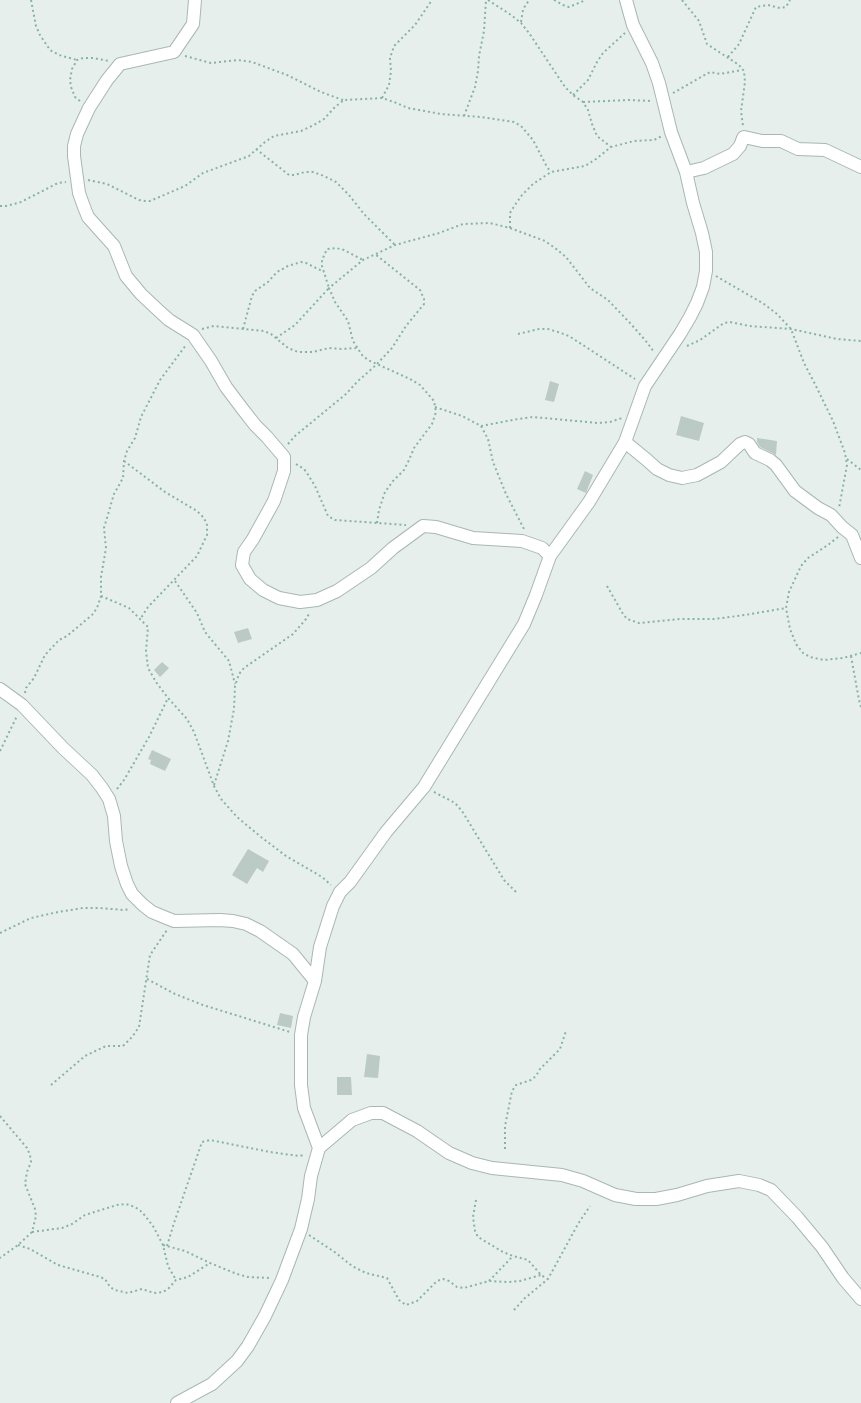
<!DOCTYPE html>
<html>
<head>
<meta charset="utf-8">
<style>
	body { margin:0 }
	canvas { display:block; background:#e6efeb }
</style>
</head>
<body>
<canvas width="861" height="1403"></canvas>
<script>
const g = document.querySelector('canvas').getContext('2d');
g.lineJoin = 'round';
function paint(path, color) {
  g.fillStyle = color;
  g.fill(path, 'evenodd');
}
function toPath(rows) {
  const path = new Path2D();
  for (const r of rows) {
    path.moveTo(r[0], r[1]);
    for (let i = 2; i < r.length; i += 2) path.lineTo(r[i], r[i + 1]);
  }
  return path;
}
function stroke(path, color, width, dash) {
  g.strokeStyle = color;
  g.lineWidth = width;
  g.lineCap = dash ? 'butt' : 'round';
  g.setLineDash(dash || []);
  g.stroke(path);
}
const building = toPath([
	[550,381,559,384,554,402,545,400],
	[681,416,704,423,699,441,676,435],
	[757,438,777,441,776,455,760,447,757,442],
	[585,471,593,475,586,493,577,489],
	[248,628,252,639,238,643,234,632],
	[162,662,169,668,160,677,154,670],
	[152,750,171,759,165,771,150,764,151,760,148,759],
	[248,849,269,861,263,872,257,868,247,884,232,875],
	[280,1013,293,1016,291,1028,277,1025],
	[367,1054,380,1056,378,1078,364,1077],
	[337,1077,351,1077,352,1095,337,1095]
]);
const path = toPath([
	[31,0,36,26,40,35,50,50,59,55,77,60],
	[488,0,511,15,521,23,529,33,565,87,573,95,583,102,588,110,592,124,597,136,611,147],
	[554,0,563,5,569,7,586,0],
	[682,0,699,21,707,44,739,65,744,71,745,82,741,111,743,126],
	[521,22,523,10,526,4,530,0],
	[185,56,211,63,238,60,252,62,287,75,321,92,343,100],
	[728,57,739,44,756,7,768,5,780,8,786,7,790,0],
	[673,93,710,72,720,74,742,70],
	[573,95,588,80,597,62,603,53,625,33],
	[382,98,389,85,391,71,390,58,394,46,415,25,432,0],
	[80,101,75,97,71,87,70,80,72,69,77,60,83,58,93,58,109,61],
	[583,102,629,100,652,101],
	[464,116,475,87,478,71,479,56,484,31,486,0],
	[256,149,289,175,294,175,305,172,313,172,324,176,336,182,349,195,364,214,395,245],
	[88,180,107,184,139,200,145,201,150,201,185,186,203,173,249,156,265,142,274,136,301,131,314,125,324,119,335,107,344,100,364,99,382,98,394,102,408,108,441,114,481,117,514,122,521,126,533,140,547,167,551,172],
	[0,206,6,206,21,202,58,183,66,182],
	[510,228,510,213,515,205,522,195,533,184,551,172,585,166,596,159,611,147,634,141,654,140,662,136],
	[716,276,764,304,777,314,791,329,804,363,816,386,833,421,845,453,847,465,839,508],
	[202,329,214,326,264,331,271,334,288,348,298,352,313,352,329,348,342,349,357,348],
	[243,329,252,296,255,291,268,282,277,272,288,266,301,262,306,263,324,272],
	[518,334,539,329,548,329,558,332,569,336,635,379],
	[276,338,295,325,329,288,322,266,322,260,327,249,336,248,344,250,363,260],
	[687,346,700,340,724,323,730,322,749,326,791,329,837,339,861,341],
	[435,407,462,416,481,426,488,439,493,462,506,494,524,529],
	[481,426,518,419,533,417,598,423,610,422,622,418],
	[288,444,295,436,346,394,358,381,376,365,392,348,406,326,424,304,424,299,420,290,375,254],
	[847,459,861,470],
	[124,461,165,492,197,511,204,518,207,525,207,535,197,556,148,607,141,618],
	[296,464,304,469,307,473,315,486,328,516,335,520,406,525],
	[377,523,379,510,385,492,393,481,404,470,409,460,414,448,432,424,436,412,434,401,420,385,410,379,368,360,362,355,353,341,348,321,335,302,329,288,363,260,395,245,439,233,463,224,490,223,510,228,545,241,555,248,566,257,590,288,608,300,630,323,645,340,652,349,653,352],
	[838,537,828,545,808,558,801,566,789,592,786,608,790,629,796,644,803,653,810,657,824,660,843,658,861,653],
	[175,581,197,613,205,632,229,661,235,684],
	[607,586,623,614,627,619,639,623,680,619,714,619,745,615,786,608],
	[101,596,129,608,148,627,146,651,148,668,156,682,168,698,187,719,194,732,214,786,221,799,237,817,261,837,286,856,322,877,331,885],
	[851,656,859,700,861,707],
	[25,693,26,688,34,678,45,655,59,640,67,636,92,615,97,608,101,596,101,577,106,548,104,528,114,494,123,478,124,461,127,451,135,438,141,417,160,380,186,345],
	[0,751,17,716],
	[214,785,228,741,234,709,235,686,239,674,244,668,293,634,306,619,310,612],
	[117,789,124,780,149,737,168,698],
	[434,792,455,803,462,811,504,880,516,892],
	[0,933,31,918,58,912,83,908,99,908,124,910,130,909],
	[147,979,175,994,203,1005,290,1032],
	[51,1085,85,1056,106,1046,123,1046,132,1037,139,1027,150,955,167,930],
	[0,1116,27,1148,30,1155,31,1162,27,1172,25,1184,35,1209,36,1216,32,1232,18,1245,0,1258],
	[505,1149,505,1126,512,1091,516,1085,531,1080,536,1076,540,1069,560,1049,566,1031],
	[476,1200,473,1217,475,1231,478,1237,503,1252,513,1256,528,1260,541,1275,548,1279],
	[32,1232,62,1228,72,1224,85,1215,117,1205,126,1204,135,1207,142,1212,153,1226,163,1245,168,1266,176,1280],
	[309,1235,336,1253,352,1266,366,1273,387,1278,399,1300,406,1305,417,1301,437,1281,443,1279,449,1281,457,1287,464,1288,489,1281,508,1282,520,1281,541,1275],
	[18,1245,30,1249,58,1265,100,1277,105,1279,110,1287,115,1290,128,1293,142,1289,154,1293,163,1292,168,1289,176,1280,188,1277,210,1263],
	[163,1245,185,1251,210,1263,237,1274,248,1277,271,1278],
	[167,1246,174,1223,202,1142,210,1140,270,1152,299,1156,304,1155],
	[489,1281,513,1256],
	[514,1310,525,1298,548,1279,578,1224,590,1206]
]);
const minor = toPath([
	[195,0,193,24,174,52,120,64,107,80,89,108,77,134,74,146,74,156,79,193,84,207,88,217,114,246,126,276,141,294,158,310,169,320,193,335,211,361,226,387,241,407,255,425,267,437,284,457,284,471,274,501,253,539,244,552,242,565,250,579,263,590,279,598,300,602,317,600,337,591,371,568,393,548,423,526,436,527,473,538,522,541,542,548,550,556],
	[686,172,704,168,733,154,740,146,743,138,744,137,762,141,781,141,798,149,825,150,861,167],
	[625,442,647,460,657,469,669,475,682,478,697,475,721,462,740,444,745,442,749,444,755,453,770,460,776,465,795,491,818,508,831,515,842,527,852,535,861,558],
	[0,689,22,705,63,748,92,775,102,788,109,799,114,816,116,841,121,866,127,884,132,894,143,905,152,912,174,921,220,920,233,921,246,924,260,931,293,954,315,981],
	[319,1148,352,1120,371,1113,383,1113,417,1131,449,1153,472,1163,492,1168,562,1175,583,1181,615,1195,636,1199,656,1199,677,1195,707,1186,739,1181,759,1185,771,1190,797,1217,822,1247,843,1278,861,1299],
	[177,1403,212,1384,237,1361,248,1346,265,1316,282,1280,301,1229,308,1199,311,1176,319,1148,304,1108,301,1085,301,1035,304,1017,315,981,320,947,333,906,340,892,350,882,386,832,424,787,524,624,536,595,550,556,589,502,625,442,645,386,680,334,690,317,697,303,703,287,706,271,706,252,702,233,693,203,686,172,671,132,659,83,652,63,633,25,626,0]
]);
paint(building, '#bbcac4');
stroke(minor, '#a8b8b2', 14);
stroke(path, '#86b3a5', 2, [2, 3]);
stroke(minor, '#fff', 12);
</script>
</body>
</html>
